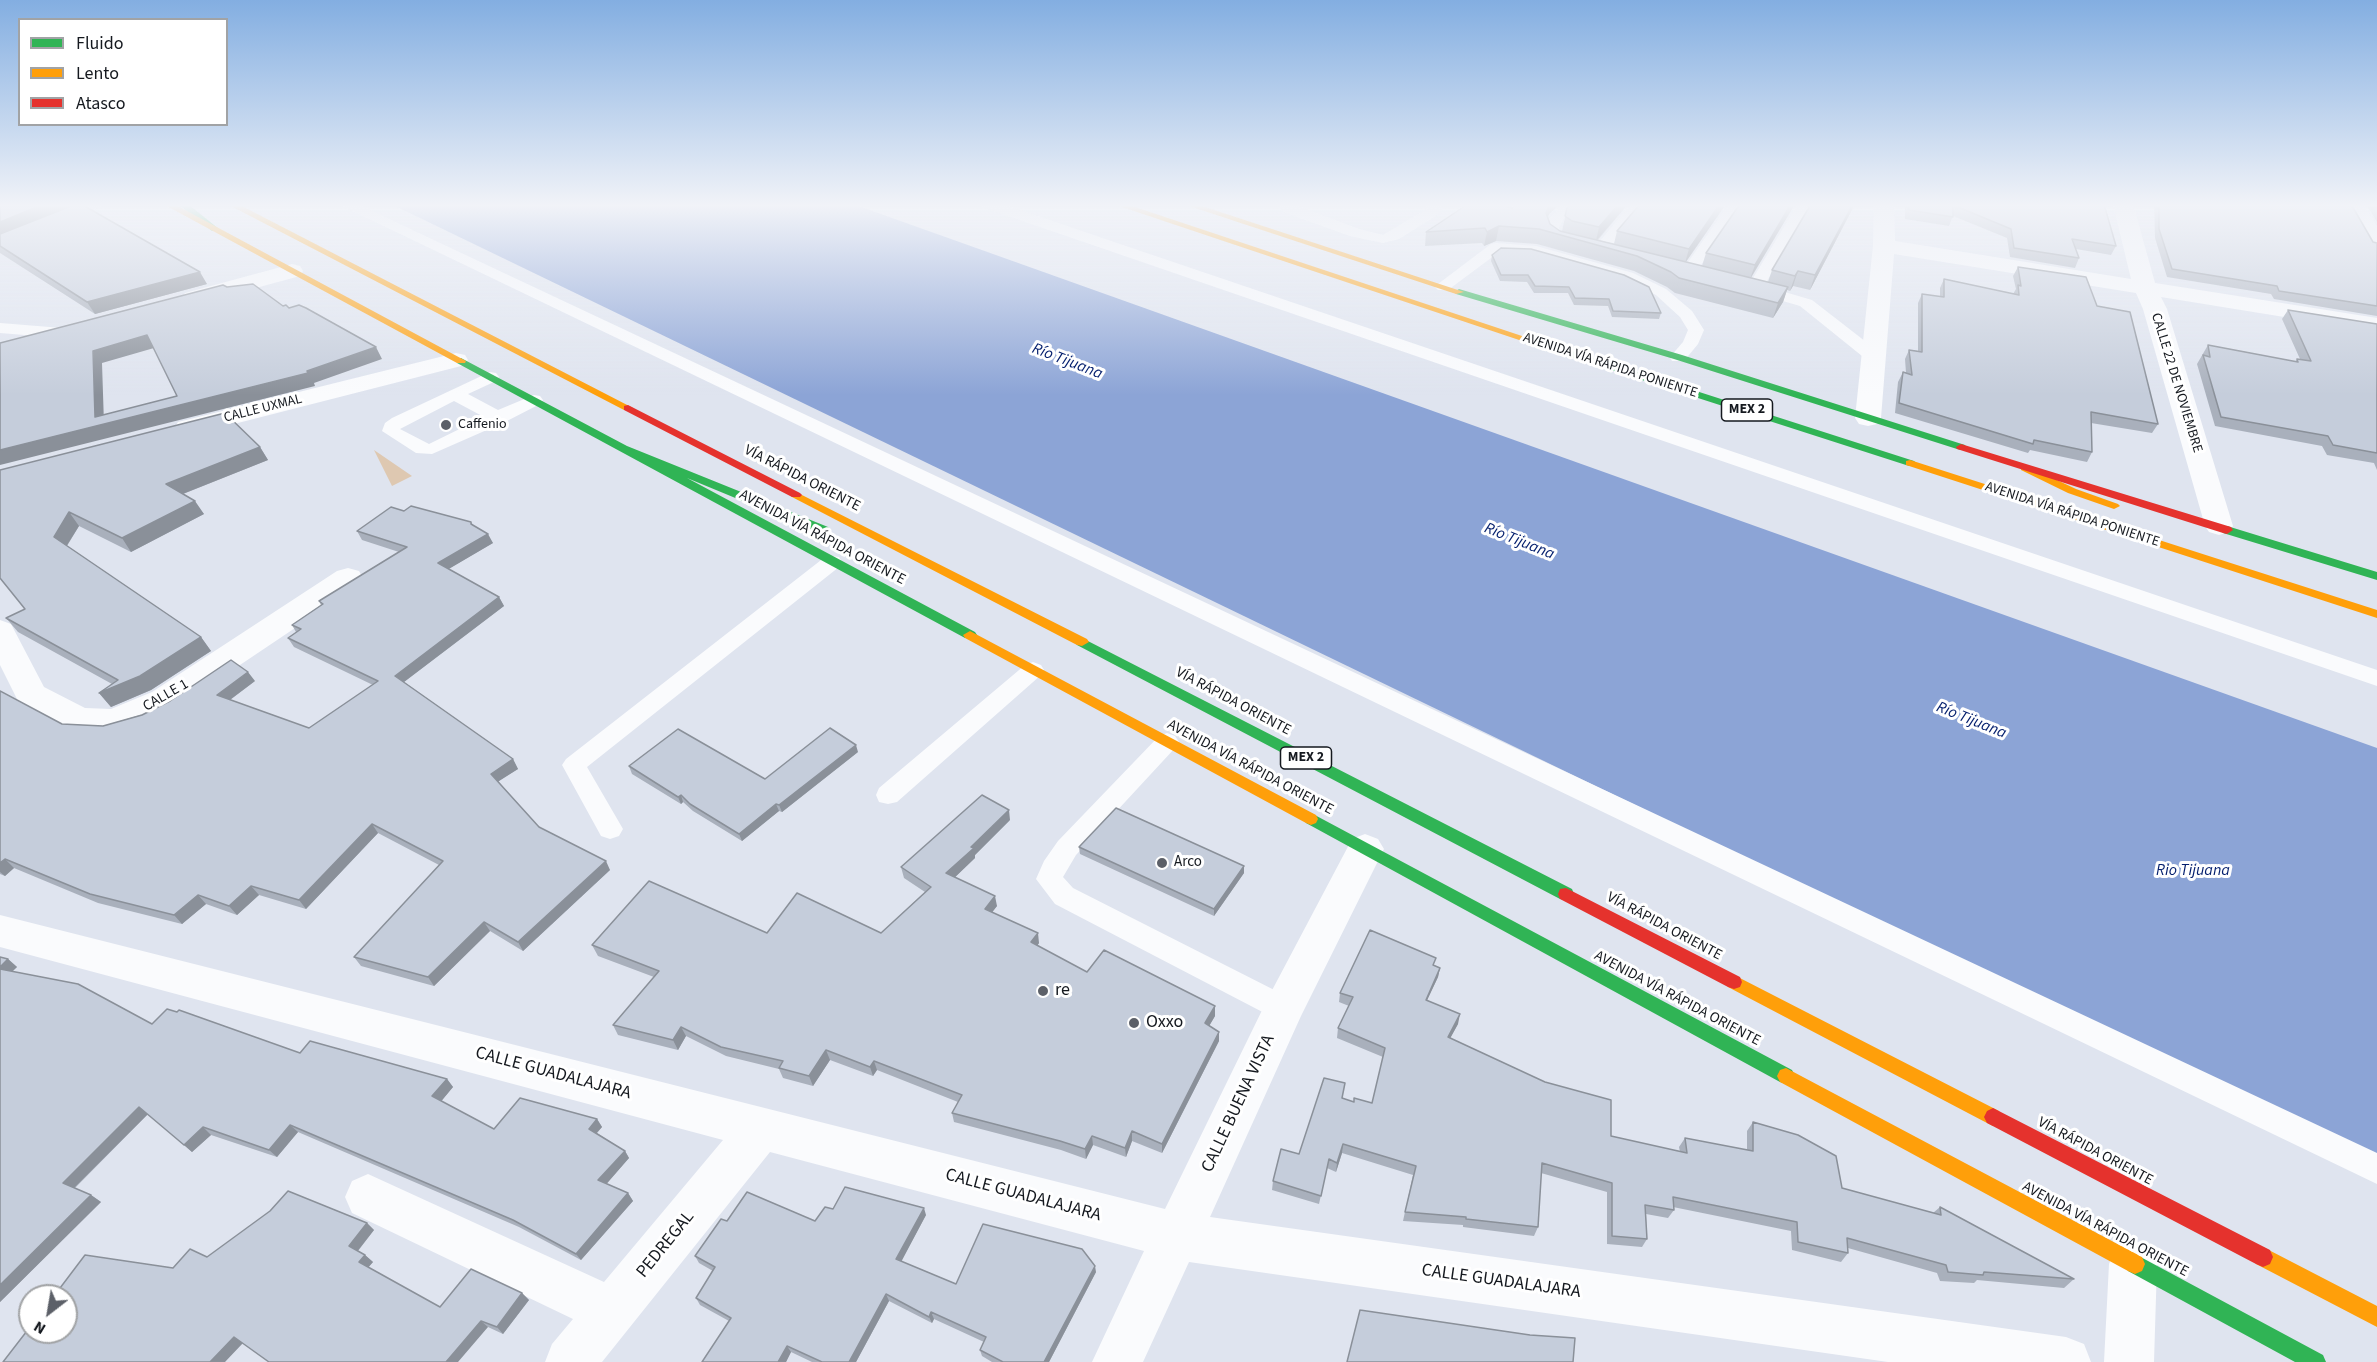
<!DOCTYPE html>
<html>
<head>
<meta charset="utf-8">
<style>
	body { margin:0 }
	#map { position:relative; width:2377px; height:1362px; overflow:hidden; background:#dfe4ef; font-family:"Source Sans 3",sans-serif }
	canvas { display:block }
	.legend { position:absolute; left:18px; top:18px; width:210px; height:108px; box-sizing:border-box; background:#fff; border:2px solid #a1a3a5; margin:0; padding:8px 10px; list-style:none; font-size:18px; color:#15191f }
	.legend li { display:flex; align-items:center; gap:12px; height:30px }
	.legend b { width:30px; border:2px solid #a1a3a5 }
	.north { position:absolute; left:18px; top:1284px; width:60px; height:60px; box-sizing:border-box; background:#fff; border:2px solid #a1a3a5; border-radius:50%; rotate:211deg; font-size:16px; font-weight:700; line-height:24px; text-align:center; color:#15191f }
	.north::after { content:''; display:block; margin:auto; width:21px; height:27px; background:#5c6068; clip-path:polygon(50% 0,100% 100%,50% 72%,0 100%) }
</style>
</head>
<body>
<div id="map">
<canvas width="2377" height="1362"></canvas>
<ul class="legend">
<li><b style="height:8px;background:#30b455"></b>Fluido</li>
<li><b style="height:8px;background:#ff9f0a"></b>Lento</li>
<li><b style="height:8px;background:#e5322d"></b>Atasco</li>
</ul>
<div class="north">N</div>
</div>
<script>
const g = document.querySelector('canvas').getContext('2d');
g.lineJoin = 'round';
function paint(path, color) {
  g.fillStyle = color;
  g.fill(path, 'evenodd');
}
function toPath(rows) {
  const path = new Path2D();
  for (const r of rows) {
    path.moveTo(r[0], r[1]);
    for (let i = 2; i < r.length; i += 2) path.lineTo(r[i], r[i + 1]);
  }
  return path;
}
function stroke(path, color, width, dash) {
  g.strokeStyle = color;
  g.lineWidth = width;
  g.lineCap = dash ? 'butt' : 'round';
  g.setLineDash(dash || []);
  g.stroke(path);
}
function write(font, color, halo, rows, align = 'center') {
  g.font = font + ' "Source Sans 3",sans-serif';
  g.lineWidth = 6;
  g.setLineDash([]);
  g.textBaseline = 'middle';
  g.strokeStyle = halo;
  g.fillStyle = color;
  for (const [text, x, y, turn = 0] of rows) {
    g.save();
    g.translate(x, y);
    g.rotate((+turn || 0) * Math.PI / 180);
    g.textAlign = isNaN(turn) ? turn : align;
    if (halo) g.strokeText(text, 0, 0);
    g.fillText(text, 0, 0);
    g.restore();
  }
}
const green = toPath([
	[374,450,412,476,392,486]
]);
const water = toPath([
	[391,204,853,204,2377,748,2377,1154,1751,861]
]);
const lane = toPath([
	[86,204,106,204,65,223,55,223,53,220,55,217,86,204],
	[338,204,357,204,2377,1153,2377,1184,338,204],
	[980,204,1002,204,2377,670,2377,686,982,207,980,204],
	[1275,204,1292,204,1359,229,1383,235,1427,209,1426,204,1441,204,1443,207,1437,215,1399,239,1383,243,1350,236,1286,213,1275,204],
	[1563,204,1578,204,1562,221,1559,228,1560,232,1578,240,1580,243,1578,246,1568,246,1547,234,1545,228,1549,219,1563,204],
	[1631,204,1646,204,1605,253,1595,253,1593,250,1595,247,1631,204],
	[1729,204,1743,204,1694,275,1684,275,1681,272,1729,204],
	[1798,204,1812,204,1764,286,1812,300,1879,352,1881,356,1879,360,1867,360,1800,306,1752,292,1747,288,1798,204],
	[1496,243,1536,246,1633,273,1666,289,1692,311,1704,330,1698,344,1684,361,1672,361,1670,357,1683,342,1688,330,1680,317,1656,295,1623,279,1530,253,1499,252,1448,290,1438,290,1435,287,1438,284,1491,244,1496,243],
	[0,323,62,328,70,333,62,338,0,333,0,323],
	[490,372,496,373,499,377,496,381,468,394,498,410,534,395,540,396,543,400,540,404,505,422,432,454,416,453,382,431,385,423,392,418,490,372],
	[454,401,484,417,429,444,400,429,454,401],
	[832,556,839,557,842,562,839,567,587,767,623,829,619,836,610,839,601,836,562,765,566,759,825,557,832,556],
	[1033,662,1041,665,1044,670,1041,675,897,802,888,804,879,802,876,795,879,788,1025,665,1033,662],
	[1167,733,1175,736,1179,742,1175,748,1076,855,1063,877,1073,888,1294,1000,1298,1009,1294,1018,1284,1021,1274,1018,1055,904,1036,879,1044,861,1058,841,1159,736,1167,733]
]);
const street = toPath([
	[1874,204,1894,204,1895,241,2131,279,2113,204,2133,204,2155,283,2377,318,2377,332,2161,297,2167,309,2233,526,2229,532,2219,535,2209,532,2205,526,2143,309,2136,293,1894,254,1881,418,1877,424,1868,426,1859,424,1855,418,1873,246,1874,204],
	[2343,204,2363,204,2377,226,2377,250,2369,249,2343,204],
	[292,264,300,266,303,271,300,276,193,305,185,303,182,298,185,293,292,264],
	[456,353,465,355,468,360,465,365,187,436,178,434,174,428,178,422,456,353],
	[348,568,359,571,363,578,359,585,176,708,149,722,111,733,80,732,68,729,19,703,0,665,0,620,11,624,44,687,85,708,111,709,152,692,337,571,348,568],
	[1365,834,1378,839,1384,849,1301,1016,1210,1217,2066,1337,2084,1344,2091,1362,1888,1362,1189,1262,1143,1362,1092,1362,1144,1251,770,1152,602,1362,545,1362,552,1344,573,1319,352,1213,345,1197,352,1181,368,1174,604,1282,723,1140,0,947,0,915,1165,1209,1269,996,1352,839,1365,834],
	[2133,1240,2150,1247,2157,1264,2154,1362,2104,1362,2109,1264,2116,1247,2133,1240]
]);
const fast = toPath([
	[178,204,188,204,219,229,212,231,178,204],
	[1459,289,1682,355,1965,445,1966,447,1961,450,1957,449,1674,359,1456,294,1454,292,1459,289],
	[1553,345,1914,461,1916,463,1910,466,1906,465,1549,350,1548,348,1553,345],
	[461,358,627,446,828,527,830,530,828,533,820,533,687,478,975,632,977,635,975,638,965,638,457,363,457,359,461,358],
	[2227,526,2377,572,2377,580,2223,533,2221,530,2223,527,2227,526],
	[1082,638,1572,889,1574,894,1572,899,1566,900,1560,899,1077,645,1075,642,1082,638],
	[1311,813,1792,1070,1795,1076,1792,1082,1786,1084,1780,1082,1306,823,1304,819,1306,815,1311,813],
	[2135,1254,2323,1355,2326,1362,2295,1362,2128,1271,2125,1264,2128,1257,2135,1254]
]);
const slow = toPath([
	[163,204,174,204,466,361,465,363,457,363,163,204],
	[227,204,238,204,633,408,632,410,624,410,227,204],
	[1113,204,1126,204,1558,348,1553,351,1549,350,1113,204],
	[1183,204,1196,204,1464,292,1456,294,1183,204],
	[1910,460,2377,610,2377,618,1906,465,1906,461,1910,460],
	[2025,465,2076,489,2118,504,2120,506,2114,509,2068,493,2021,470,2021,466,2025,465],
	[796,492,1087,639,1089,642,1082,646,1077,645,792,497,790,495,796,492],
	[970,631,1316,815,1318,819,1316,823,1311,825,1306,823,965,638,963,635,970,631],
	[1734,975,1999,1111,2002,1117,1999,1123,1993,1126,1987,1123,1728,987,1726,982,1728,977,1734,975],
	[1786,1068,2142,1257,2145,1264,2142,1271,2135,1274,2128,1271,1780,1082,1777,1076,1780,1070,1786,1068],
	[2263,1247,2377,1306,2377,1327,2256,1264,2253,1257,2256,1250,2263,1247]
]);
const jam = toPath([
	[628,405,800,493,802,495,800,497,792,497,624,410,624,406,628,405],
	[1961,444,2231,527,2233,530,2227,534,2223,533,1957,449,1956,447,1961,444],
	[1566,888,1740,977,1742,982,1740,987,1734,989,1728,987,1560,899,1558,894,1560,889,1566,888],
	[1993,1108,2270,1250,2273,1257,2270,1264,2263,1267,2256,1264,1987,1123,1984,1117,1987,1111,1993,1108]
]);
const wall = toPath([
	[0,204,72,206,207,284,95,314,0,253],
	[1560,204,1549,214,1548,218,1550,224,1560,231,1563,231,1562,231,1567,208,1570,204,1628,204,1598,240,1614,244,1617,231,1726,204,1686,262,1702,266,1706,253,1740,204,1795,204,1751,278,1768,282,1772,270,1855,204,1810,290,1793,286,1790,291,1787,290,1783,302,1773,318,1675,293,1667,287,1634,271,1537,244,1496,241,1484,246,1482,243,1425,246,1426,232,1512,208],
	[1905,204,2104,204,2116,246,2111,255,2076,249,2079,258,2075,268,2010,257,2007,238,1953,216,1949,226,1905,219],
	[2154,204,2351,204,2373,242,2377,243,2377,316,2274,299,2271,294,2167,277,2155,238],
	[2366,204,2377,204,2377,222],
	[1492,255,1661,313,1659,319,1612,317,1608,306,1574,305,1568,293,1534,293,1527,282,1500,281,1491,261],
	[2018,267,2097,306,2158,424,2152,433,2091,423,2092,452,2087,462,2030,450,2028,453,1895,413,1898,382,1903,372,1906,373,1905,359,1909,350,1918,351,1918,303,1922,294,1940,297,1940,288,1944,279,2013,294,2016,289,2013,276],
	[2288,310,2377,324,2377,470,2374,463,2327,455,2322,446,2215,426,2197,364,2208,345,2295,362,2297,359,2300,359,2282,319],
	[260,447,268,460,183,494,204,514,131,552,79,526,67,546,201,637,211,651,151,690,111,707,99,693,112,684,18,632,6,618,25,609,0,470],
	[404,511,471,522,473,525,493,543,448,569,499,597,504,606,404,682,513,759,518,769,498,781,539,827,610,870,523,951,490,931,434,986,361,966,354,957,439,865,378,833,306,909,259,895,237,915,206,904,182,924,98,903,14,868,5,876,0,874,0,691,62,724,103,726,255,681,230,700,309,728,373,685,294,647,288,638,296,632,292,625,321,605,319,601,399,552,362,540,357,531],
	[858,752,782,812,779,811,742,841,693,811,683,802,681,804,632,774,629,766,765,779],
	[1010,820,975,855,975,858,955,877,997,906,992,912,1039,943,1037,946,1087,972,1215,1016,1209,1026,1219,1032,1219,1041,1162,1153,1132,1141,1126,1157,1093,1145,1086,1159,1061,1150,954,1122,952,1113,958,1102,877,1070,873,1076,830,1060,813,1086,783,1078,779,1069,726,1056,686,1036,678,1050,618,1035,613,1025,654,977,598,956,592,945,767,933,881,933,925,892,904,878,901,867],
	[1079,847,1244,873,1214,916,1080,854],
	[0,957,8,959,17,967,13,971,152,1024,300,1053,447,1079,453,1087,441,1101,494,1129,597,1119,602,1127,597,1133,625,1151,629,1158,606,1184,628,1193,633,1201,581,1260,519,1227,298,1132,277,1157,211,1135,192,1152,148,1114,75,1188,91,1195,101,1202,0,1302],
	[1434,965,1440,968,1438,977,1427,1000,1458,1024,1450,1038,1611,1136,1680,1152,1679,1147,1685,1138,1747,1150,1747,1131,1753,1122,1842,1188,1933,1213,1940,1207,2074,1279,2064,1288,1977,1280,1974,1283,1940,1281,1937,1273,1848,1248,1848,1253,1841,1262,1792,1250,1791,1231,1673,1207,1674,1210,1668,1218,1646,1214,1647,1239,1642,1247,1607,1244,1607,1192,1541,1173,1538,1227,1534,1236,1463,1227,1463,1225,1403,1221,1413,1175,1342,1153,1336,1172,1327,1168,1319,1204,1272,1190,1273,1181,1299,1154,1342,1098,1354,1102,1372,1103,1383,1057,1337,1038,1338,1028,1349,1006,1339,1002,1340,993],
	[833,1209,926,1215,901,1261,956,1284,1096,1272,1049,1362,992,1362,982,1356,980,1350,984,1342,934,1319,932,1323,889,1301,856,1362,812,1362,791,1352,786,1362,702,1362,729,1321,700,1305,696,1298,713,1271,699,1263,695,1256,727,1221,815,1221],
	[367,1223,374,1230,358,1251,365,1255,373,1262,368,1267,440,1307,522,1293,529,1300,503,1334,488,1327,243,1343,173,1268,207,1257]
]);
const shadedWall = toPath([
	[44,204,71,204,73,207,0,237,0,222],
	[1550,204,1560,204,1549,214,1543,227,1546,213],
	[1619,204,1628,204,1596,241,1599,227],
	[1720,204,1726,204,1685,263,1689,249],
	[1791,204,1795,204,1750,279,1755,265],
	[1853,204,1855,204,1810,290,1815,275],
	[1499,226,1496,241,1484,246,1487,232],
	[1798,271,1793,286,1790,291,1795,276],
	[200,272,207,284,95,314,87,302],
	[1788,287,1783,302,1773,318,1778,303],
	[147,335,154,348,102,363,104,424,307,371,376,347,382,359,314,383,315,386,0,465,0,450,95,417,93,351],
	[260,447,268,460,175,497,166,484],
	[195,501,204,514,131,552,122,538],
	[69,512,79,526,64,550,54,537],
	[488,534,493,543,442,573,438,563],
	[499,597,504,606,400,685,395,676],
	[201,637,211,651,151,690,111,707,99,693],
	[248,672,255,681,223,705,217,695],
	[856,745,858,752,782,812,779,805],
	[513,759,518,769,496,783,491,774],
	[681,795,683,802,681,804,678,797],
	[776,804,779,811,742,841,739,834],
	[1009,810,1010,820,975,855,975,858,949,883,946,873,971,847],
	[372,824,378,833,306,909,299,900],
	[5,859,14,868,5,876,0,872,0,863],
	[606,861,610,870,523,951,518,942],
	[1244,866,1244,873,1214,916,1214,909],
	[251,886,259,895,237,915,229,906],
	[198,895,206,904,182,924,174,915],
	[995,896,997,906,987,919,985,909],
	[484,922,490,931,434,986,428,977],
	[1038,933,1039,943,1032,953,1031,942],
	[8,959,17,967,7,976,0,970,0,967],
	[1440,968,1438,977,1423,1009,1426,1000],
	[1215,1006,1215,1016,1205,1033,1205,1023],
	[1460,1014,1458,1024,1446,1046,1448,1037],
	[681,1027,686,1036,678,1050,673,1040],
	[1219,1032,1219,1041,1162,1153,1162,1144],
	[826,1050,830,1060,813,1086,809,1076],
	[874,1061,877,1070,873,1076,870,1067],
	[447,1079,453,1087,439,1104,432,1096],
	[139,1107,148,1114,72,1190,63,1183],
	[597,1119,602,1127,594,1136,589,1129],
	[290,1125,298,1132,277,1157,269,1150],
	[203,1127,211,1135,192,1152,184,1145],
	[1132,1131,1132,1141,1126,1157,1125,1148],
	[1092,1136,1093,1145,1086,1159,1085,1149],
	[1343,1144,1342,1153,1336,1172,1337,1163],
	[625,1151,629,1158,603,1188,598,1180],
	[628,1193,633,1201,581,1260,576,1254],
	[91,1195,101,1202,0,1302,0,1285],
	[924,1208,926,1215,899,1266,896,1259],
	[367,1223,374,1230,356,1253,349,1246],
	[365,1255,373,1262,367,1269,359,1262],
	[1095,1266,1096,1272,1049,1362,1044,1362],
	[522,1293,529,1300,503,1334,497,1327],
	[886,1294,889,1301,856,1362,849,1362],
	[931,1312,934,1319,932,1323,929,1317],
	[481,1321,488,1327,458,1362,446,1362],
	[234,1337,243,1343,225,1362,210,1362],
	[787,1346,791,1352,786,1362,778,1362]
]);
const building = toPath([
	[0,204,44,204,0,222,0,204],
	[76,204,81,204,200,272,87,302,0,246,0,234,76,204],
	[1468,204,1498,204,1512,208,1516,204,1550,204,1546,213,1550,224,1560,231,1788,287,1778,303,1679,278,1671,272,1637,256,1539,229,1499,226,1487,232,1485,228,1426,232,1468,204],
	[1570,204,1619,204,1599,227,1572,221,1565,216,1567,208,1570,204],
	[1640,204,1720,204,1689,249,1617,231,1640,204],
	[1740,204,1791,204,1755,265,1706,253,1740,204],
	[1811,204,1853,204,1815,275,1798,271,1795,276,1772,270,1811,204],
	[1908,204,2104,204,2116,246,2072,239,2079,258,2014,248,2011,229,1953,205,1953,217,1909,210,1908,204],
	[2159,204,2351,204,2373,242,2377,243,2377,306,2279,291,2277,286,2172,269,2159,229,2159,204],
	[1501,248,1531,249,1624,275,1649,287,1661,313,1613,311,1609,299,1575,298,1569,287,1535,286,1528,275,1501,275,1492,255,1501,248],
	[2018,267,2086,277,2097,306,2130,312,2158,424,2091,412,2092,452,2034,440,2033,444,1899,403,1903,372,1912,375,1909,350,1922,352,1922,294,1944,297,1944,279,2019,295,2018,285,2021,286,2018,267],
	[253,284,283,306,286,305,289,308,299,305,306,308,376,347,307,371,308,373,0,450,0,343,223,285,227,287,253,284],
	[147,335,177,396,95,417,93,351,147,335],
	[2288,310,2377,324,2377,453,2333,445,2328,436,2221,417,2203,355,2210,357,2208,345,2298,362,2297,359,2311,361,2288,310],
	[225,413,260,447,166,484,195,501,122,538,69,512,54,537,201,637,140,676,99,693,118,680,6,618,25,609,0,578,0,470,225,413],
	[411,506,471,522,471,524,488,534,438,563,499,597,395,676,513,759,491,774,539,827,606,861,518,942,484,922,428,977,354,957,443,861,372,824,299,900,251,886,229,906,198,895,174,915,90,894,5,859,0,863,0,691,62,724,103,726,142,715,170,701,231,660,248,672,217,695,309,728,378,681,288,638,301,629,292,625,323,604,319,601,407,547,357,531,391,507,404,511,411,506],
	[830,728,856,745,779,805,776,804,739,834,690,804,681,795,678,797,629,766,678,729,765,779,830,728],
	[982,795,1009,810,971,847,974,848,946,873,995,896,985,909,1038,933,1031,942,1087,972,1104,950,1215,1006,1205,1023,1219,1032,1162,1144,1132,1131,1125,1148,1092,1136,1085,1149,1060,1141,952,1113,962,1095,874,1061,870,1067,826,1050,809,1076,779,1068,783,1061,721,1047,681,1027,673,1040,613,1025,659,971,592,945,649,881,767,933,797,893,881,933,931,887,901,867,982,795],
	[1116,808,1244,866,1214,909,1079,847,1116,808],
	[1370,930,1436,958,1433,965,1440,968,1426,1000,1460,1014,1448,1037,1545,1082,1611,1100,1611,1136,1687,1153,1685,1138,1753,1151,1753,1122,1798,1135,1836,1156,1842,1188,1941,1215,1940,1207,2074,1279,1984,1272,1983,1275,1948,1272,1946,1265,1847,1238,1848,1253,1798,1242,1797,1222,1673,1197,1674,1210,1645,1205,1647,1239,1612,1236,1612,1183,1542,1163,1538,1227,1466,1219,1466,1217,1405,1212,1416,1166,1343,1144,1337,1163,1329,1159,1321,1196,1273,1181,1281,1149,1299,1154,1324,1078,1345,1083,1342,1098,1354,1102,1354,1098,1372,1103,1385,1048,1338,1028,1353,997,1340,993,1370,930],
	[0,957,8,959,0,967,0,957],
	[0,969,78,984,152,1024,167,1009,177,1012,179,1010,300,1053,310,1041,447,1079,432,1096,494,1129,520,1098,597,1119,589,1129,625,1151,598,1180,628,1193,576,1254,513,1220,290,1125,269,1150,203,1127,184,1145,139,1107,63,1183,91,1195,0,1285,0,969],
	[845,1187,924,1208,896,1259,956,1284,983,1224,1082,1249,1095,1266,1044,1362,1003,1362,980,1350,986,1337,931,1312,929,1317,886,1294,849,1362,822,1362,787,1346,778,1362,702,1362,731,1318,696,1298,715,1267,695,1256,721,1219,727,1221,747,1192,815,1221,825,1207,833,1209,845,1187],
	[288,1191,367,1223,349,1246,365,1255,359,1262,440,1307,471,1269,522,1293,497,1327,481,1321,446,1362,269,1362,234,1337,210,1362,3,1362,30,1327,30,1332,66,1332,66,1296,54,1296,85,1255,173,1268,190,1249,207,1257,270,1211,288,1191],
	[1360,1310,1530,1335,1575,1338,1573,1362,1347,1362,1360,1310]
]);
const markers = [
	[446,425,6,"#5c6068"],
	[1162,863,6,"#5c6068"],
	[1043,991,6,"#5c6068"],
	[1134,1023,6,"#5c6068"]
];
const farStreetnames = [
	["AVENIDA VÍA RÁPIDA PONIENTE",1610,366,18],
	["CALLE 22 DE NOVIEMBRE",2176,383,73],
	["CALLE UXMAL",263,409,-14],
	["AVENIDA VÍA RÁPIDA PONIENTE",2072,515,18]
];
const shields = [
	[1747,410,51],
	[1306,758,51]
];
const shieldNames = [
	["MEX 2",1747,410],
	["MEX 2",1306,758]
];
const farPoinames = [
	["Caffenio",458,425]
];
const streetNames = [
	["VÍA RÁPIDA ORIENTE",802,479,27],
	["AVENIDA VÍA RÁPIDA ORIENTE",822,538,28],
	["CALLE 1",166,696,-30],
	["VÍA RÁPIDA ORIENTE",1233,702,28],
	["AVENIDA VÍA RÁPIDA ORIENTE",1250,768,28],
	["VÍA RÁPIDA ORIENTE",1664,927,28],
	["AVENIDA VÍA RÁPIDA ORIENTE",1677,999,28],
	["VÍA RÁPIDA ORIENTE",2095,1152,28],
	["AVENIDA VÍA RÁPIDA ORIENTE",2105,1230,28]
];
const poiNames = [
	["Arco",1174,863]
];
const waterNames = [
	["Río Tijuana",1067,362,21],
	["Río Tijuana",1519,542,22],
	["Río Tijuana",1971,721,22],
	["Rio Tijuana",2193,871]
];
const nearPoinames = [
	["re",1055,991],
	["Oxxo",1146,1023]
];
const nearStreetnames = [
	["CALLE GUADALAJARA",553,1074,15],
	["CALLE BUENA VISTA",1239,1104,-65],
	["CALLE GUADALAJARA",1023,1196,15],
	["PEDREGAL",666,1245,-51],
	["CALLE GUADALAJARA",1501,1282,8]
];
paint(green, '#dec8b1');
paint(water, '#8ca4d6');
paint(lane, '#fafbfd');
paint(street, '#fafbfd');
paint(fast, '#30b455');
paint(slow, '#ff9f0a');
paint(jam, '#e5322d');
paint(wall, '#a9b0bc');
paint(shadedWall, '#8a9099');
paint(building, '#c5cddb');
stroke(building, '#8a9099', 1.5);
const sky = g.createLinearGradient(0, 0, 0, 395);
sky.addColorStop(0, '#83aee1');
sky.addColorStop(0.52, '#f1f3f8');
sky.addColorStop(1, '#f1f3f800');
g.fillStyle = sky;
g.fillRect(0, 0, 2377, 395);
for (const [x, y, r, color] of markers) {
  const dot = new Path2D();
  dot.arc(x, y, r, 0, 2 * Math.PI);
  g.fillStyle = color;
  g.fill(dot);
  stroke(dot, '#fff', 2);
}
write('14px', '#15191f', '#fff', farStreetnames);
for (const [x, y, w] of shields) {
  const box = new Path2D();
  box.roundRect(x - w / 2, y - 11, w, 22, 4.5);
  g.fillStyle = '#fff';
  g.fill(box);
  stroke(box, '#15191f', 1.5);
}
write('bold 14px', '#15191f', null, shieldNames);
write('14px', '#15191f', '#fff', farPoinames, 'left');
write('15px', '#15191f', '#fff', streetNames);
write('15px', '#15191f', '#fff', poiNames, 'left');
write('italic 16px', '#031e6d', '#fff', waterNames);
write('18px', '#15191f', '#fff', nearPoinames, 'left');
write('18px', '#15191f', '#fff', nearStreetnames);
</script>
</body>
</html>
